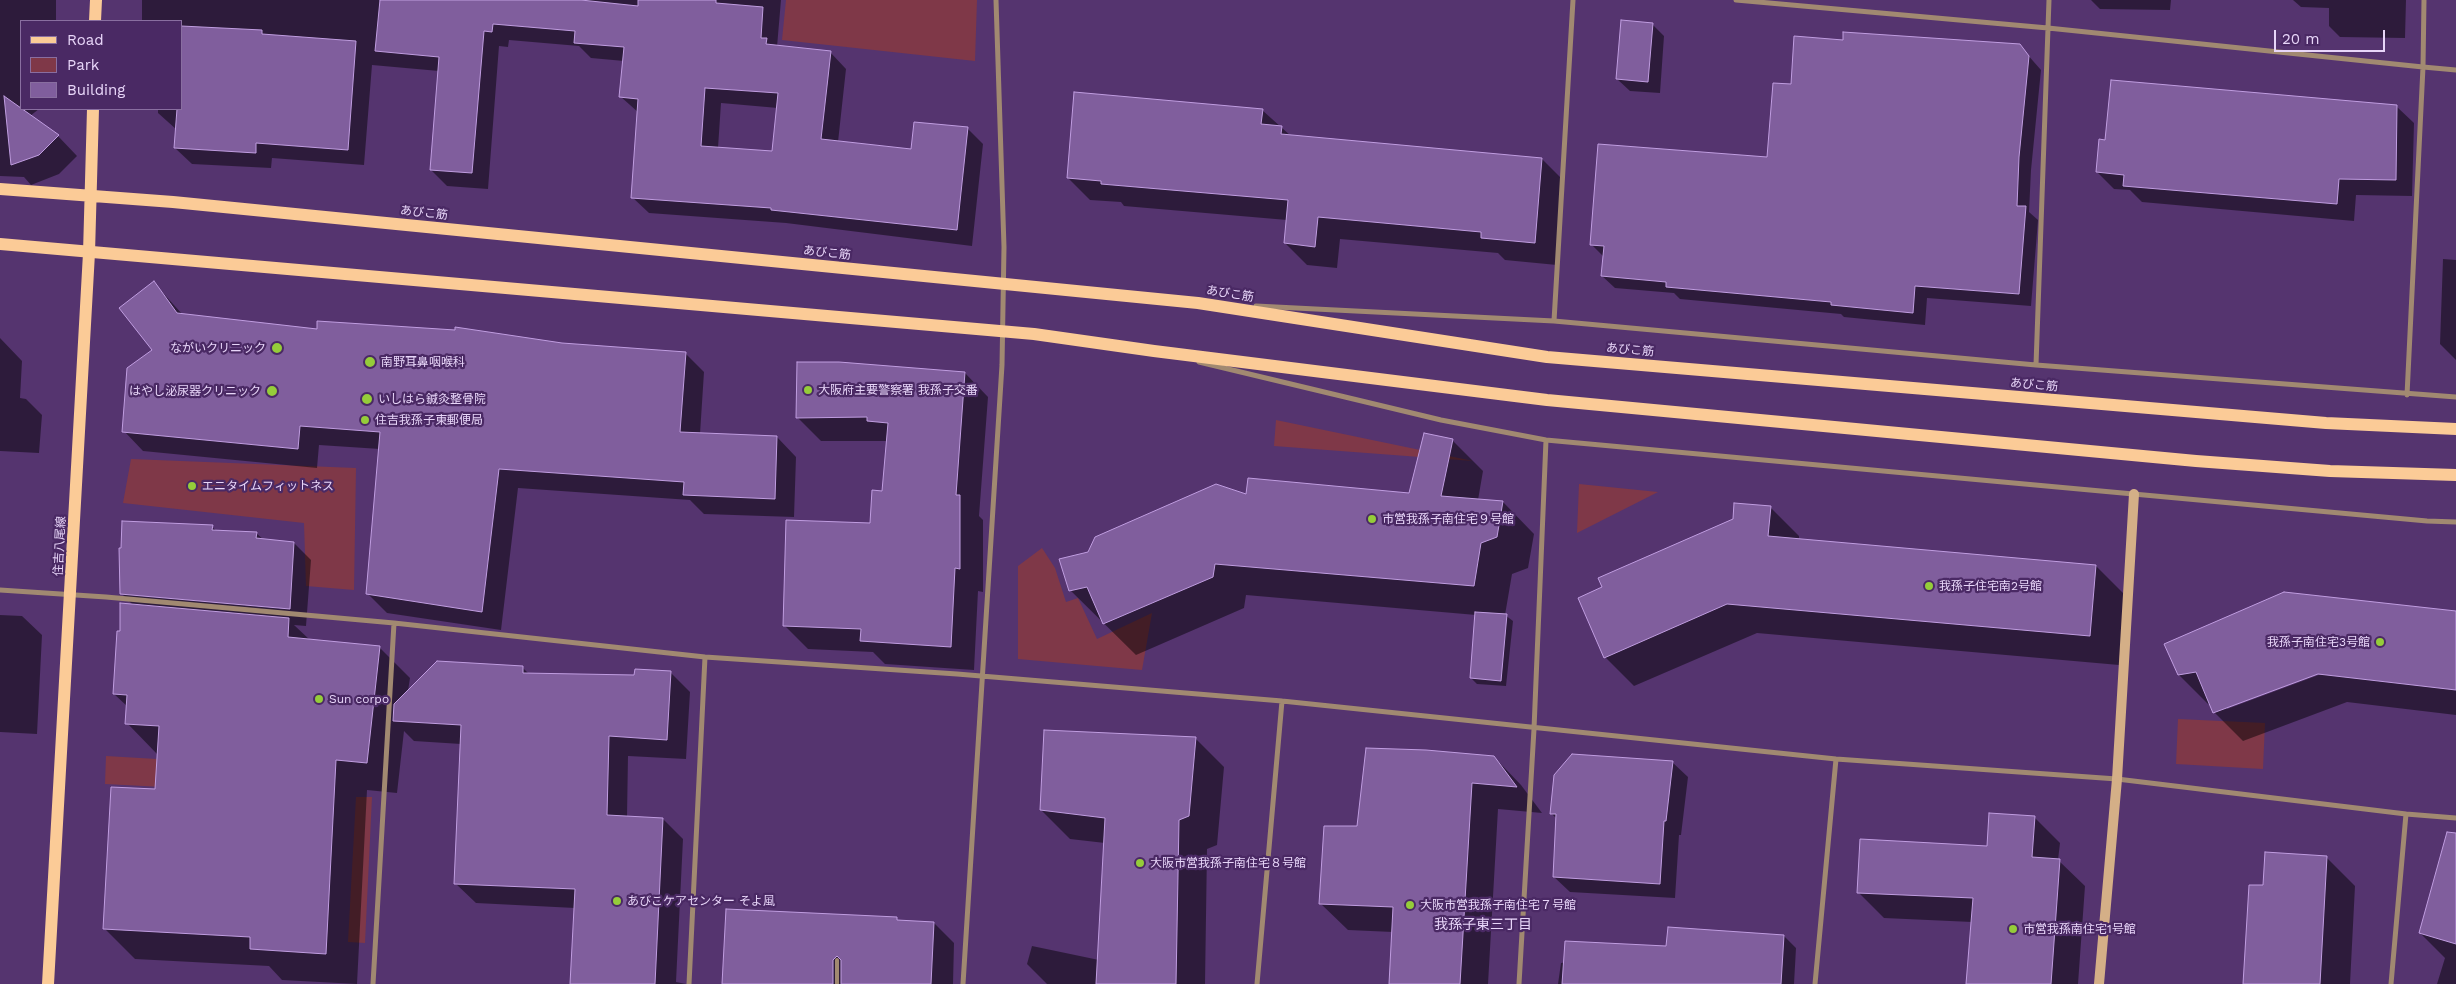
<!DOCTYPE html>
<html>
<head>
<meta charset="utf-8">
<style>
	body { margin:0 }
	#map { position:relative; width:2456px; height:984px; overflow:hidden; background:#55346f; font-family:"Work Sans",sans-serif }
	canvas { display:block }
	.legend { position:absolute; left:20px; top:20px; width:162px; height:90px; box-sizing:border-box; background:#4a2964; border:1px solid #896ea0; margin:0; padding:6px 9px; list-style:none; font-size:15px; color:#e8d6f9 }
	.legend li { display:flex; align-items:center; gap:10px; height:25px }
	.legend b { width:25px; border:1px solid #896ea0 }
	.scale { position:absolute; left:2274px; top:30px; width:111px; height:22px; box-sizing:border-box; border:2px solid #e8d6f9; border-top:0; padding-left:6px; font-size:15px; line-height:18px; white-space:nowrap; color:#e8d6f9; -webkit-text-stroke:4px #4a2964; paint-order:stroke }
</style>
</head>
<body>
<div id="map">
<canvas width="2456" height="984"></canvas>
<ul class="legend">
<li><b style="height:6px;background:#fbcb97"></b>Road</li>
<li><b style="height:14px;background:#7f3848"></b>Park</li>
<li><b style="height:14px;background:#805e9d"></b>Building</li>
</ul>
<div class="scale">20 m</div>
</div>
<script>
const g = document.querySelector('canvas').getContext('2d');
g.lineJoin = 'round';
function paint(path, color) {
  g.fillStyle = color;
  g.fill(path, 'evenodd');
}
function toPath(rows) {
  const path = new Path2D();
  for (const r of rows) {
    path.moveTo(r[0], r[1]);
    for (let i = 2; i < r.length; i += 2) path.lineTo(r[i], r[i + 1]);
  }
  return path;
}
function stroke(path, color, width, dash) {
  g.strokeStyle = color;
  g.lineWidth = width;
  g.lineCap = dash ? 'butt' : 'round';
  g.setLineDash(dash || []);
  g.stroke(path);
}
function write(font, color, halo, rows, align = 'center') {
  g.font = font + ' "Work Sans","Noto Sans JP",sans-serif';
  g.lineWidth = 4.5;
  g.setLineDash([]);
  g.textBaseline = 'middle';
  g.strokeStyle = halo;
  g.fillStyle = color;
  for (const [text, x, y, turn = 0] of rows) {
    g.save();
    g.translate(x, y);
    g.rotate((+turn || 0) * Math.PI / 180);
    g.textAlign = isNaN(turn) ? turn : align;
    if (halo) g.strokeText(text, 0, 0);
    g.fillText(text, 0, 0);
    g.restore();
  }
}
const green = toPath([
	[786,0,977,0,975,61,782,40],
	[1276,420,1473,461,1274,446],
	[131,459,356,468,354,590,306,586,304,523,123,503],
	[1579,484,1658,492,1577,533],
	[1042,548,1055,568,1066,602,1078,598,1097,639,1152,613,1142,670,1018,659,1018,566],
	[2178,719,2265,723,2263,769,2176,764],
	[106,756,242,764,240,791,105,784],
	[356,797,372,797,365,943,348,942]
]);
const shadow = toPath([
	[0,0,56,0,56,21,21,21,21,109,39,109,30,116,58,136,77,156,59,174,31,185,24,177,0,176],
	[142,0,781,0,777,47,830,52,846,69,838,142,912,150,967,128,983,144,972,246,786,223,649,213,632,197,639,113,621,97,624,61,591,58,579,46,509,40,508,47,499,46,488,189,447,186,431,170,439,71,372,65,364,165,272,158,271,168,192,164,175,148,177,130,158,113,158,109,181,109,181,21,142,21],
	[721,103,778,108,773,153,718,148],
	[2091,0,2171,0,2170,10,2100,9],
	[2293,0,2406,0,2405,38,2340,37,2329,26,2329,8,2301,7],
	[1652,24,1664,36,1660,93,1630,91,1617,79],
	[1844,41,2019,45,2041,70,2031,170,2029,212,2038,220,2031,306,1927,298,1925,325,1844,317,1841,314,1680,299,1674,293,1615,288,1602,276,1604,257,1592,245,1768,159,1792,86],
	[2396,106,2414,123,2412,196,2356,195,2354,221,2142,202,2130,190,2114,189,2097,172],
	[1262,110,1291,136,1542,159,1564,181,1557,265,1505,260,1498,253,1340,239,1337,268,1307,265,1285,243,1287,220,1124,206,1121,202,1090,200,1068,178],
	[2443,259,2456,260,2456,360,2440,344],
	[154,283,183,315,318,330,685,353,704,372,700,434,777,437,796,457,794,517,704,514,690,500,518,488,501,630,387,613,367,593,380,449,319,445,317,468,143,451,124,431,154,350],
	[0,338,22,361,20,398,26,399,42,415,39,453,0,451],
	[965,373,988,397,979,516,983,520,983,592,978,591,974,670,885,664,873,652,808,649,784,625,871,524,883,492,888,441,821,441,797,417],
	[1452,440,1483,471,1478,500,1503,502,1534,534,1528,568,1512,574,1505,615,1513,621,1506,686,1477,684,1471,678,1476,615,1246,595,1244,608,1136,655,1070,590,1089,553,1247,495,1410,494],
	[1770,507,1799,536,1799,540,2096,566,2125,595,2119,665,1757,633,1634,686,1605,657],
	[212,527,218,532,256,533,264,540,294,543,311,560,306,626,294,625,310,640,379,647,410,678,408,691,522,667,529,674,635,676,670,672,690,692,686,759,628,756,627,817,663,819,683,839,676,982,686,984,572,984,575,908,476,903,455,883,461,744,414,741,404,731,397,793,367,790,357,984,282,980,269,966,135,959,104,928,156,791,157,754,127,723,128,707,114,694,122,632,133,605,121,593],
	[2456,612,2456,715,2347,702,2243,741,2214,712,2211,703,2208,704,2179,675],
	[2323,670,2324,673,2227,709,2227,706],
	[0,615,22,616,42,635,37,734,0,732],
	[1195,738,1224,767,1217,845,1207,849,1205,984,1047,984,1027,964,1032,946,1099,960,1105,843,1070,839,1041,810],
	[1494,757,1521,785,1542,813,1498,809,1488,984,1390,984,1393,932,1348,930,1321,904,1358,828],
	[1672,762,1688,777,1681,835,1679,835,1675,898,1570,892,1554,877,1557,819,1552,814],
	[2034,817,2060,843,2058,860,2085,886,2078,984,1968,984,1972,922,1884,918,1858,892,1988,847],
	[2456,844,2456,984,2437,984,2445,958,2420,933],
	[2326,857,2355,886,2350,984,2245,984,2264,887],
	[896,919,899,921,934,923,954,943,953,984,723,984],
	[1784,936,1796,948,1794,984,1558,984,1561,963,1667,947]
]);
const building = toPath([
	[380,0,581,0,638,6,638,0,716,0,716,3,763,7,761,38,767,38,766,44,831,51,821,139,911,149,914,122,968,127,957,230,771,210,771,208,631,198,638,99,619,97,624,47,574,43,575,31,493,24,492,32,484,31,472,173,430,170,439,57,375,51,380,0],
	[705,88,778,93,772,151,701,146,705,88],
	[1621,20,1653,23,1648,82,1616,79,1621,20],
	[181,26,262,30,262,34,356,41,348,150,256,143,256,153,174,148,177,109,181,109,181,26],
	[1843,32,2020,44,2029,56,2019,157,2017,206,2026,206,2019,294,1915,286,1913,313,1831,305,1831,302,1666,287,1666,282,1601,276,1604,246,1590,245,1598,144,1767,157,1773,83,1791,84,1794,36,1843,40,1843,32],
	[2111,80,2397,105,2396,180,2339,179,2337,204,2123,186,2124,175,2096,172,2099,139,2105,140,2111,80],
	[1074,92,1263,109,1261,124,1282,126,1281,134,1542,158,1535,243,1481,238,1481,232,1318,217,1315,247,1284,243,1288,200,1101,184,1101,181,1067,178,1074,92],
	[4,96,59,135,39,155,11,165,4,96],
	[154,281,177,313,317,329,317,321,455,330,455,327,562,343,686,352,680,432,777,436,775,499,683,495,684,482,499,469,482,612,366,594,380,432,300,426,298,449,122,432,127,368,152,350,119,308,154,281],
	[797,362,839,362,965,372,956,495,960,495,960,569,955,568,951,647,860,641,861,629,783,626,786,520,870,523,872,490,882,491,888,423,867,421,867,417,796,418,797,362],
	[1424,433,1453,439,1441,496,1503,501,1497,537,1481,543,1474,586,1215,564,1213,577,1103,624,1087,587,1069,591,1059,559,1088,552,1095,537,1216,484,1246,494,1248,478,1409,493,1424,433],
	[1734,503,1771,506,1768,536,2096,565,2090,636,1727,604,1604,658,1578,598,1602,587,1598,578,1733,519,1734,503],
	[122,521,213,525,212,530,257,532,256,538,294,542,290,609,120,594,119,548,121,548,122,521],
	[2284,592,2456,611,2456,690,2318,674,2213,713,2196,672,2178,675,2164,644,2284,592],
	[120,603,289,618,288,637,380,646,367,763,336,760,326,954,250,949,250,937,103,929,111,787,155,789,159,726,125,724,127,695,113,694,117,631,120,631,120,603],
	[1475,612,1507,614,1501,681,1470,678,1475,612],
	[437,661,523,666,523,673,634,675,635,669,671,671,667,740,609,736,607,815,663,818,655,984,570,984,575,889,454,884,461,725,393,721,394,704,437,661],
	[1044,730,1196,737,1189,816,1179,820,1176,984,1096,984,1105,818,1040,810,1044,730],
	[1366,748,1426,750,1494,756,1517,787,1472,783,1460,984,1389,984,1393,907,1319,904,1324,826,1357,826,1366,748],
	[1572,754,1673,761,1666,821,1664,821,1660,884,1553,877,1556,814,1550,814,1554,775,1572,754],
	[1989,813,2035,816,2032,857,2060,859,2051,984,1966,984,1973,898,1857,893,1860,839,1987,846,1989,813],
	[2447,832,2456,833,2456,944,2419,933,2447,832],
	[2265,852,2327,856,2320,984,2243,984,2249,885,2263,885,2265,852],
	[726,909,897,917,897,920,934,922,931,984,841,984,841,960,837,956,833,960,833,984,722,984,726,909],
	[1668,927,1784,935,1781,984,1562,984,1565,941,1666,946,1668,927]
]);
const lane = toPath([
	[837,984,837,960]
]);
const street = toPath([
	[1736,0,2048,28,2423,67,2407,395],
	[2424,0,2423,67,2456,70],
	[1256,306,1554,321,2036,365,2456,397],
	[1554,321,1573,0],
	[1199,362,1441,420,1546,440,2427,521,2456,522],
	[2036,365,2049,0],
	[0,590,106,597,394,623,705,657,957,674,1282,701,1836,759,2117,779,2406,814,2391,984],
	[2406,814,2456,818],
	[373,984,394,623],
	[689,984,705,657],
	[963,984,1002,365,1004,247,996,0],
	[1257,984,1282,701],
	[1519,984,1534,729,1546,440],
	[1815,984,1836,759]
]);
const secondary = toPath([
	[2099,984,2117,779,2134,494]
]);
const primary = toPath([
	[95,21,96,0],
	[0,189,173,202,1198,303,1547,357,2326,423,2456,429],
	[0,244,1034,334,1154,351,1547,400,2196,461,2330,471,2456,475],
	[48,984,89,253,93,109]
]);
const markers = [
	[277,348,6,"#95cc3a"],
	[370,362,6,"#95cc3a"],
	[808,390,5,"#95cc3a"],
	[272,391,6,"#95cc3a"],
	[367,399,6,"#95cc3a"],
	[365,420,5,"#95cc3a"],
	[192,486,5,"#95cc3a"],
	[1372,519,5,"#95cc3a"],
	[1929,586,5,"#95cc3a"],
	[2380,642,5,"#95cc3a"],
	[319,699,5,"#95cc3a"],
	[1140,863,5,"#95cc3a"],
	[617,901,5,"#95cc3a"],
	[1410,905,5,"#95cc3a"],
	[2013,929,5,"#95cc3a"]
];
const streetNames = [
	["あびこ筋",424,213,6],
	["あびこ筋",827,253,6],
	["あびこ筋",1230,294,9],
	["あびこ筋",1630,350,5],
	["あびこ筋",2034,385,5],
	["住吉八尾線",60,546,-87]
];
const poiNames = [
	["ながいクリニック",266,348,"right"],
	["南野耳鼻咽喉科",381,362],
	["大阪府主要警察署 我孫子交番",818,390],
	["はやし泌尿器クリニック",261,391,"right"],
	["いしはら鍼灸整骨院",378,399],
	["住吉我孫子東郵便局",375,420],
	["エニタイムフィットネス",202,486],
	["市営我孫子南住宅９号館",1382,519],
	["我孫子住宅南2号館",1939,586],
	["我孫子南住宅3号館",2370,642,"right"],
	["Sun corpo",329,699],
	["大阪市営我孫子南住宅８号館",1150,863],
	["あびこケアセンター そよ風",627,901],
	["大阪市営我孫子南住宅７号館",1420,905],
	["市営我孫南住宅1号館",2023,929]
];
const neighbourhoodNames = [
	["我孫子東三丁目",1483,925]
];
paint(green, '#7f3848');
paint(shadow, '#0007');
paint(building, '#805e9d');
stroke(building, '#c09de0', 1);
stroke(lane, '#a18971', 4);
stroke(street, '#a18971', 5);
stroke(secondary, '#d4af87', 10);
stroke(primary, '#fbcb97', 12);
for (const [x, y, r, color] of markers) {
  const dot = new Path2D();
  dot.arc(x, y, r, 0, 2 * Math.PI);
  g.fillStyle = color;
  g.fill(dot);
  stroke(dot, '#4a2964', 2);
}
write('12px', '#e8d6f9', '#4a2964', streetNames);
write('12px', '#e8d6f9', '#4a2964', poiNames, 'left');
write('14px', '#e8d6f9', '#4a2964', neighbourhoodNames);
</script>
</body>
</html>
